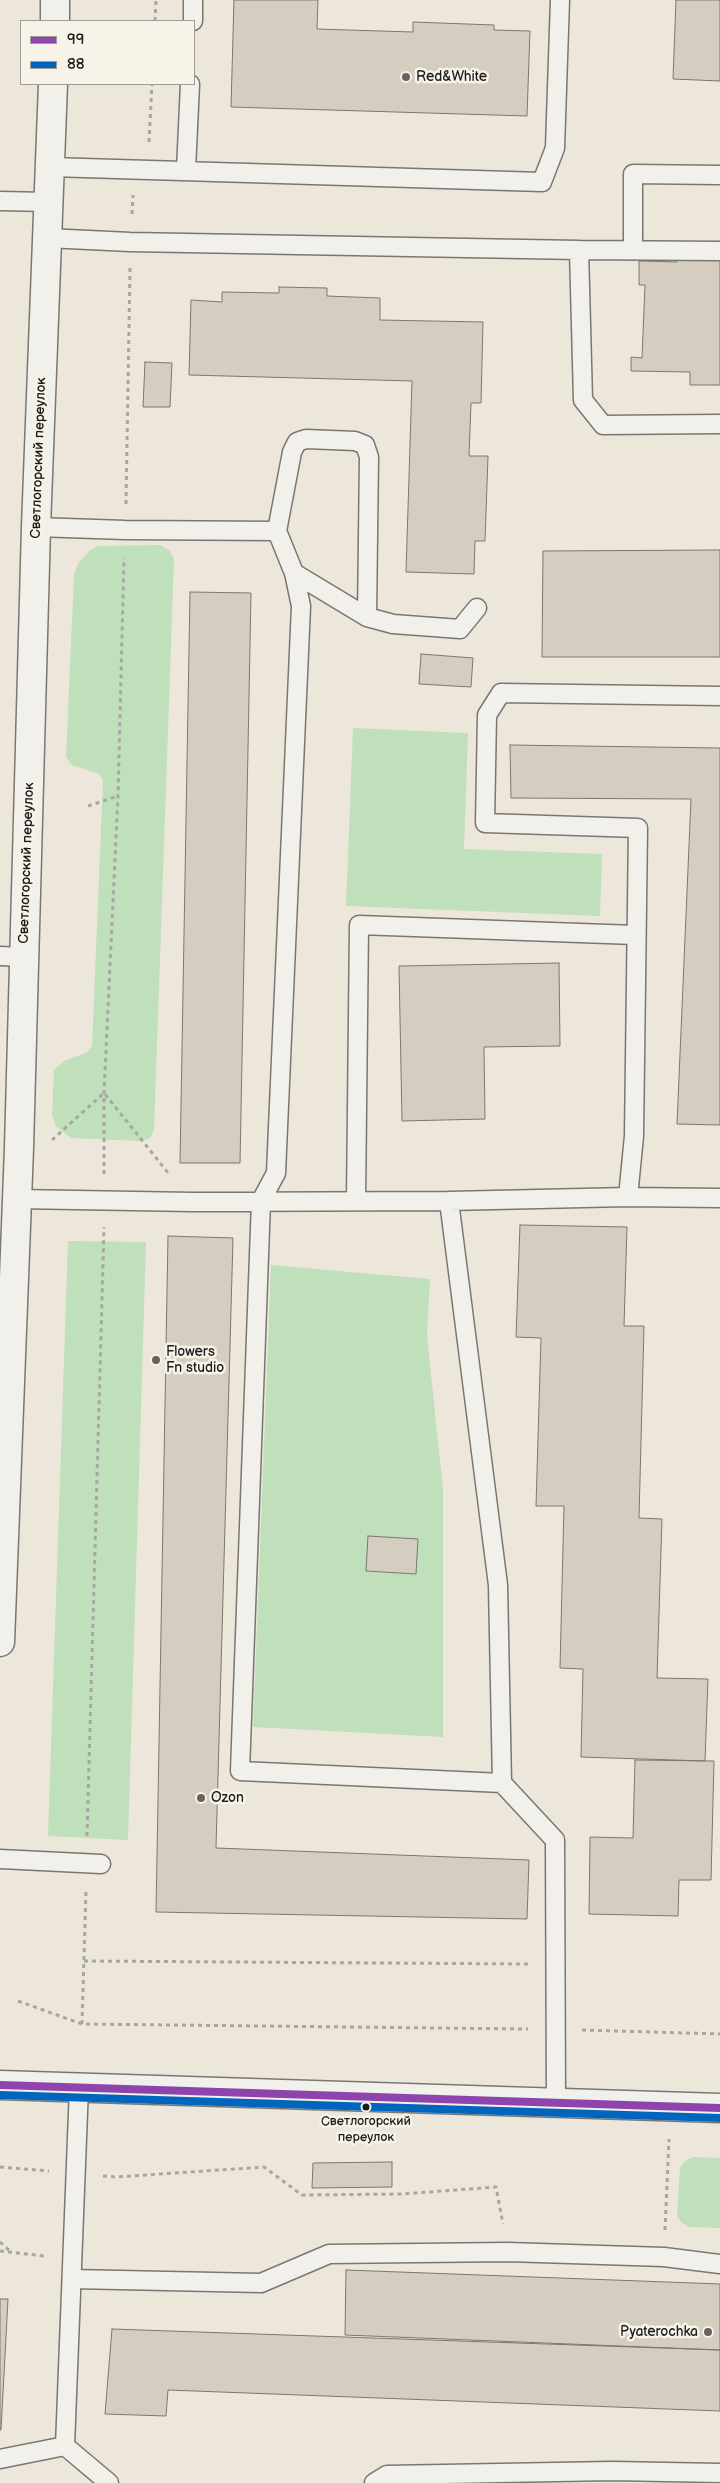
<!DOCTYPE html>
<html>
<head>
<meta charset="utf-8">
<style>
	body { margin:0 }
	#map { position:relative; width:720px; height:2483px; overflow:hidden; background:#ede7db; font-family:"Balsamiq Sans",sans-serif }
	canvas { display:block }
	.legend { position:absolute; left:20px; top:20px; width:175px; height:65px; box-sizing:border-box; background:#f7f3e8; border:1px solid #9f9d96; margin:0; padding:6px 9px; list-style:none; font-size:15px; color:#1c1c1c }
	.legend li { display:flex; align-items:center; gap:10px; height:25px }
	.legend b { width:25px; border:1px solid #9f9d96 }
</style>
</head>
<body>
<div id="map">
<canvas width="720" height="2483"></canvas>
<ul class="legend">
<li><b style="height:6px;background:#8e44ad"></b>99</li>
<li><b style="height:6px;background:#0065bd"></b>88</li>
</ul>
</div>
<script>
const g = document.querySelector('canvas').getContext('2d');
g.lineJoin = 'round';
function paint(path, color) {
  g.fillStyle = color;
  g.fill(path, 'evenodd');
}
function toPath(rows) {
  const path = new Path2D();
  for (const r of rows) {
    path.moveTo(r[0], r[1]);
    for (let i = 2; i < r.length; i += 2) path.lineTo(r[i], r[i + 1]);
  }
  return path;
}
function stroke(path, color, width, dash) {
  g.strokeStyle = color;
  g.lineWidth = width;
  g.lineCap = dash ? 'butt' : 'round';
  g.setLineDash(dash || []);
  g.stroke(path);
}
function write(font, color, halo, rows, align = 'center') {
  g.font = font + ' "Balsamiq Sans",sans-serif';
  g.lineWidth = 5;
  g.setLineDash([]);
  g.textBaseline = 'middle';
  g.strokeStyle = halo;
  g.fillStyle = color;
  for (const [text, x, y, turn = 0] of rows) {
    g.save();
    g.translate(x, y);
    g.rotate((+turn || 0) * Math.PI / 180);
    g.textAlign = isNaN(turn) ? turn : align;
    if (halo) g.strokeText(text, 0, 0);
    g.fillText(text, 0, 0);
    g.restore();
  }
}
const green = toPath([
	[160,545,170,551,174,559,154,1130,150,1138,142,1141,71,1138,56,1126,52,1115,54,1070,64,1061,88,1052,92,1046,103,780,99,774,72,765,66,757,74,575,79,562,90,550,98,546],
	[353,728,468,733,464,849,602,854,600,916,346,906],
	[68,1241,146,1242,128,1840,48,1836],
	[271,1265,430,1279,427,1336,443,1490,443,1737,253,1727],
	[693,2157,720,2158,720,2228,689,2227,681,2222,677,2216,680,2168,685,2161]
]);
const building = toPath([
	[234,0,318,0,317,29,413,32,413,22,494,25,494,30,530,31,527,116,231,107,234,0],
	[676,0,720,0,720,81,673,79,676,0],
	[677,255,720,256,720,385,690,385,690,372,631,371,631,357,642,358,645,285,639,285,639,261,677,262,677,255],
	[279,287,327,288,327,296,380,298,380,320,483,322,481,403,471,403,469,456,488,456,485,541,475,541,474,574,406,572,412,381,189,375,191,300,222,302,222,292,279,293,279,287],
	[145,362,172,363,170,407,143,407,145,362],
	[720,550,720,657,542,657,543,551,720,550],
	[190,592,251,593,240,1163,180,1163,190,592],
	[421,654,473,658,471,687,419,684,421,654],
	[510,745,720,748,720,1125,677,1124,691,799,511,798,510,745],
	[559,963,560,1046,484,1047,485,1119,402,1121,399,966,559,963],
	[520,1225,627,1227,624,1326,644,1326,639,1518,662,1519,657,1678,708,1679,705,1761,581,1757,583,1669,560,1668,564,1506,536,1506,541,1338,516,1337,520,1225],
	[168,1236,233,1238,216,1848,529,1860,527,1919,156,1912,168,1236],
	[368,1536,418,1539,416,1574,366,1571,368,1536],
	[635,1760,714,1761,711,1880,679,1880,678,1916,589,1914,590,1837,633,1838,635,1760],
	[392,2162,392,2187,312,2188,313,2163,392,2162],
	[346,2270,720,2284,720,2350,345,2335,346,2270],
	[0,2299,8,2299,1,2430,0,2430,0,2299],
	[112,2329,720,2350,720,2411,168,2390,166,2416,105,2414,112,2329]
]);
const path = toPath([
	[155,21,156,0],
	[149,142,152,84],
	[132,214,133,195],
	[126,504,130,268],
	[88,806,118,796],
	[52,1140,104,1093,169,1174],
	[104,1174,104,1093,118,796,124,558],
	[87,1836,104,1227],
	[84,1961,529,1964],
	[18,2001,82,2024,528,2029],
	[82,2024,86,1890],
	[582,2030,720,2034],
	[0,2167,49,2171],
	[103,2176,116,2177,264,2167,302,2195,402,2194,496,2187,503,2224],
	[665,2230,669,2139],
	[0,2242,11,2252],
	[0,2251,44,2256]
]);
const service = toPath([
	[193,21,193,0],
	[51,167,542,182,555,148,560,0],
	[186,170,190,84],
	[0,201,48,202],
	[47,238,130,242,579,250],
	[633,249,633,174,720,175],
	[720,251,579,250,583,400,603,425,720,424],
	[36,527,125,530,277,531,294,573,301,606,276,1173,261,1201,240,1771,502,1783,555,1840,556,2104],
	[277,531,292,452,297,442,306,439,355,441,365,445,369,457,367,617],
	[294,573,367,617,393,624,460,629,477,608],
	[720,696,501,693,487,715,485,823,638,828,634,1136,628,1197,720,1198],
	[0,956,24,957],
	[17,1199,192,1202,449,1201,628,1197],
	[356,1201,359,925,635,935],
	[449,1201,498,1585,502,1783],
	[0,1859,101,1864],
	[72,2279,261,2283,329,2254,508,2252,664,2257,720,2264],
	[65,2446,79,2087],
	[0,2459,65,2446,109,2483],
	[374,2483,387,2475,612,2471,720,2473]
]);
const minor = toPath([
	[55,21,55,0],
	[0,1642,19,1148,36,527,53,84],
	[0,2085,720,2108]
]);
const bus1 = toPath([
	[0,2085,720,2108]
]);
const bus2 = toPath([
	[0,2095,720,2118]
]);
const markers = [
	[406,77,5,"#65635f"],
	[156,1360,5,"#65635f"],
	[201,1798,5,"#65635f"],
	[366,2107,4.5,"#1c1c1c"],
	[708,2332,5,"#65635f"]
];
const busNames = [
	["Светлогорский",366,2122],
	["переулок",366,2138]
];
const poiNames = [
	["Red&White",416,77],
	["Flowers",166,1352],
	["Fn studio",166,1368],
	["Ozon",211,1798],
	["Pyaterochka",698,2332,"right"]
];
const streetNames = [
	["Светлогорский переулок",39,458,-88],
	["Светлогорский переулок",27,863,-88]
];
paint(green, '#c0dfbb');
paint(building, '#d5cec0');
stroke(building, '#7a7772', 1);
stroke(service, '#7a7772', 21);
stroke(minor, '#7a7772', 31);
stroke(path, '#a8a6a3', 3, [4, 4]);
stroke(service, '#f1f0ea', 18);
stroke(minor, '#f1f0ea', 28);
stroke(bus1, '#8e44ad', 8);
stroke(bus2, '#0065bd', 8);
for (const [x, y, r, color] of markers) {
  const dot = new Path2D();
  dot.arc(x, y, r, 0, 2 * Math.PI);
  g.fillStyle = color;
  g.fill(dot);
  stroke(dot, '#f7f3e8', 2);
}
write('13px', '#1c1c1c', '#f7f3e8', busNames);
write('14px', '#1c1c1c', '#f7f3e8', poiNames, 'left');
write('14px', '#1c1c1c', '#f7f3e8', streetNames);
</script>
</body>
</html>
